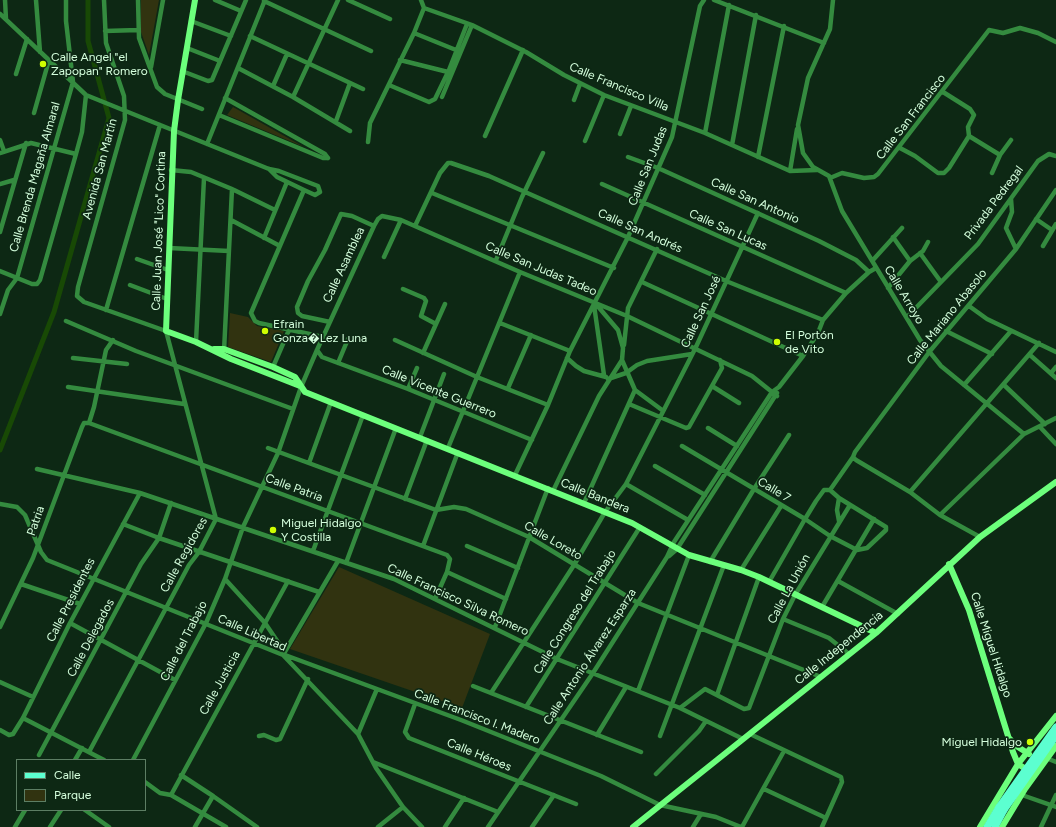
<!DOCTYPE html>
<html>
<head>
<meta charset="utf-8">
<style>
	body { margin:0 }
	#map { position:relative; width:1056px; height:827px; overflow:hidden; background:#0d2814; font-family:Figtree,sans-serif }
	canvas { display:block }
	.legend { position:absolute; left:16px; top:759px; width:130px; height:52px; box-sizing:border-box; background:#0d2814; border:1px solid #5d7e64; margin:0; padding:5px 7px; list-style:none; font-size:12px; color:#d5ffdd }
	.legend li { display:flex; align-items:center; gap:8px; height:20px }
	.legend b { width:20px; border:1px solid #5d7e64 }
</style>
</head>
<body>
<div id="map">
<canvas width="1056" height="827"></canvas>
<ul class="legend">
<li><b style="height:5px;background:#5cffd0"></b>Calle</li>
<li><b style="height:11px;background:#313310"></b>Parque</li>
</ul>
</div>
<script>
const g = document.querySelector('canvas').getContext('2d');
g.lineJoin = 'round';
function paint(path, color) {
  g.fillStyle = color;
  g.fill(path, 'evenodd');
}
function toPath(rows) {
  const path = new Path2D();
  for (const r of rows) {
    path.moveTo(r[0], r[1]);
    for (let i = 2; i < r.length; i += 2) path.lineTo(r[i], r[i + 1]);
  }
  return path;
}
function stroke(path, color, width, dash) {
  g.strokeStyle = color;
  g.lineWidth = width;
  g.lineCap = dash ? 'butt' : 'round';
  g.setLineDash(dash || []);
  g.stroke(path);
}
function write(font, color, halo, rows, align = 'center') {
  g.font = font + ' Figtree,sans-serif';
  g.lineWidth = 3.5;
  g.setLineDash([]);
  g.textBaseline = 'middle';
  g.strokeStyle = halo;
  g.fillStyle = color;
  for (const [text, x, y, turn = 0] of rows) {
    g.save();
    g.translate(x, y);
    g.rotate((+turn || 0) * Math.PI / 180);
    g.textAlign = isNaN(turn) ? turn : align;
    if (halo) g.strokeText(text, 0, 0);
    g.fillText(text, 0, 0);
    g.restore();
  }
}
const green = toPath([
	[141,0,159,0,149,55,141,32],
	[233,107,304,147,227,115],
	[230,313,248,317,257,326,284,331,271,362,228,347],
	[339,567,490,634,462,708,290,649]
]);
const canal = toPath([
	[0,450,54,312,109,118,88,41,88,0]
]);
const street = toPath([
	[5,0,6,19],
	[36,0,40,52],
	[138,0,139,38,157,87,165,94,202,109],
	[215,0,241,11],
	[348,0,390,19],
	[421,0,424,8,472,25,526,52,564,75,604,95,705,133,790,171,817,170],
	[714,0,824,43],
	[833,0,830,29,808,78,798,125,803,153,813,167,829,176,842,211,920,340,941,366,1024,434],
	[264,1,371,51],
	[424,8,414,33,456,50],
	[0,14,86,95,269,169,279,171,318,186,320,192,315,195,304,190,277,177,269,169],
	[191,21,231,36],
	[105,31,138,30],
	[250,36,363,89],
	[187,48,220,61],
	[400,60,448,72],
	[151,67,163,0],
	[238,68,293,97,350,131],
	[182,71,208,81,212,80,246,0],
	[16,74,27,39],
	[389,85,429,102,435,99,449,70,467,24],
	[273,86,287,54],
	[293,97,338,0],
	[442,97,472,25],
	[225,98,325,154,328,158],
	[574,100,580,84],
	[34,113,49,60],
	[219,115,323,158,328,158],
	[336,121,350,83],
	[705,133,729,5],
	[620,134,631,106],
	[485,136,523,50],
	[969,136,1000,155],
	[0,140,4,151],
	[585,141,604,95],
	[368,142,370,123,414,33],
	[207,144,265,0],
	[732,145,756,15],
	[900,148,915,156,938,173,944,173,949,168,969,136,968,127,974,115,970,109,943,92],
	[0,153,31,143,76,154],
	[628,157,658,168,819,241,856,260,869,272],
	[758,157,784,26],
	[171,170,191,172,232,189,275,210],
	[790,171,797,129],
	[992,173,1000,155,1011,140],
	[830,178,842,173,864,178,874,177,878,174,989,30,1003,33,1020,28,1038,33,1056,42],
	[0,184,14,180],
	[602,184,846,293],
	[304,190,251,313,255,321,259,323,323,337],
	[432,193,614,268],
	[1011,199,1012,212,1006,228,1016,249],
	[1036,219,1052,230],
	[231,220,280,246],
	[415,226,440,173,448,163,451,163,489,176,726,281,823,320],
	[0,232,26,143],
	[893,237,910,261],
	[264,238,287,182],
	[1043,246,1056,224],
	[169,248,229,251],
	[920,253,941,282],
	[384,257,401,220],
	[137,259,168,270],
	[496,260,522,197,543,153],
	[873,260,902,228],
	[0,271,32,284,37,284,40,280,76,154,82,132,86,95],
	[642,282,803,356],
	[130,285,167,299],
	[888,288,910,261,923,251,928,242],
	[403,289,424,298,426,301,421,316,436,324],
	[594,305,604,375],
	[969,306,987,319,1056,352],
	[106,310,160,125],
	[0,314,8,290,17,278,73,82,66,21,66,0],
	[907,317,978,244,1038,161,1049,154,1056,156],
	[66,321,136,351,293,409],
	[330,322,302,316,298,313,297,307,308,281,325,250,341,214,352,216,374,226],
	[500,323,570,351],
	[946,331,992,354],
	[395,340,477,377,548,405],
	[196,342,204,178],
	[624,345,628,308,657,249],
	[317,350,322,357,408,389,532,440],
	[224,351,232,189],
	[423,353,445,304],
	[1030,355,1056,378],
	[73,358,127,364],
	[567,358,576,366,584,371,606,377],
	[338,363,348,339],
	[273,367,289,330],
	[1051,373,1056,367],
	[608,379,626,373,637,365,647,361,692,354],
	[964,385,1011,331],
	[1004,385,1045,424],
	[712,386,739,403],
	[68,387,184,404],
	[508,388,531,335],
	[408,389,417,368],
	[635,390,662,410],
	[629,404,686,428,689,427,722,368,720,360],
	[89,423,447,555,450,559,447,572,435,599],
	[89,423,94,407,106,350,113,340],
	[1040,427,1056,444],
	[708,428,737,446],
	[420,437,444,374],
	[682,446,805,519,830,536,857,550,867,548,886,530,886,527,839,498,830,490,824,490,816,501,805,519,769,582],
	[268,448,436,510,454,507,466,509,529,537,638,603,821,677],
	[448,448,520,272],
	[853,457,856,460,910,492,940,515,980,537],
	[309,463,331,402],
	[655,466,705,495],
	[37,469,140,493,394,579,557,659,680,708,743,739],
	[515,475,548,405,570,351,628,237,672,137,700,6,704,0],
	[626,484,688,520],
	[830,490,853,457,855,452,930,351,1016,249,1056,190],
	[553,491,599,396,622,360],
	[910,492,1039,343],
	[839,498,837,510,839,521],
	[405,499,427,440],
	[584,503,635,390,622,360,623,348,618,330,595,303],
	[0,504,17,507,25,515,41,552,47,560,283,655,358,734,376,768,403,807,422,827],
	[940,515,1024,434,1056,418],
	[123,524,159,538,171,503],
	[423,546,458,452],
	[467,546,518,568],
	[313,551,363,415],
	[669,556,677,549,777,393],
	[710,562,754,489,789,435],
	[346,563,396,428],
	[741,570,781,506],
	[447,572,506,599],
	[225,579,265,623,284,651],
	[838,581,898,614],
	[21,584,80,604],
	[822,607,874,519],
	[783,619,829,638,849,654],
	[70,623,175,680],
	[0,627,33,558,82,427,84,423,89,423],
	[495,627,548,488],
	[283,655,338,561],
	[285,655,461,720,601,776,660,805,716,817,741,827],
	[0,682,33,697],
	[473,686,641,752],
	[638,691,689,555],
	[491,693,574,565,605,512,626,484,695,349,758,213],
	[717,695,759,577],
	[415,704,405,732,409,738,576,804],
	[526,707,640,527],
	[680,708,705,689,744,709,749,708,783,619,795,595,850,505],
	[23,718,104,760],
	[0,730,9,735,13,734,23,718,70,623,140,493],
	[358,734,377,689],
	[750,734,841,777,842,782,822,827],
	[597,735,626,687],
	[259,736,264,735,276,740,280,739,308,679],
	[660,736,724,565],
	[89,752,189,565,199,552,216,519,166,331,84,302,77,296,78,287,125,120,124,96,106,43,104,0],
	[39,755,141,564,159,538,319,592],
	[1046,758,1056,762],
	[75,760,82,748],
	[133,760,206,623,225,579,243,527,278,453,301,387,317,350,374,226,378,219,382,216,401,220,520,272,627,316,752,376,777,396],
	[373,762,498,812],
	[656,774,699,731,706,721],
	[181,775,213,796],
	[145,782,160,793,171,795,226,827],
	[764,789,826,818],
	[171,795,288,581],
	[1022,795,1056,807],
	[85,810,109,827],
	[15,827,25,810],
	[50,827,61,810],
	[195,827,213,796,257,827],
	[378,827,403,807],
	[445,827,464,798],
	[488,827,593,673,667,557,674,542,772,392,779,387,803,356,818,333,823,320,846,293,869,272,876,268],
	[532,827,554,795],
	[693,827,701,814],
	[742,827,784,751],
	[1041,827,1056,795]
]);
const secondary = toPath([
	[195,0,178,100,174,131,166,331,196,342,231,359,300,386],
	[214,349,224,349,273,367,295,377,305,392,632,523,689,555,741,570,759,577,876,633],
	[949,564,969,610,1013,752,1018,764,1035,775],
	[1010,739,1018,747,1029,754],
	[633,827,876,633,980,537,1056,482],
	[980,827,1018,764,1056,716],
	[1002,827,1025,789,1056,746]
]);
const primary = toPath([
	[987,827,999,807],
	[995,827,1004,810]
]);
const primaryBridge = toPath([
	[999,807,1056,727],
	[1004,810,1056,736]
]);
const markers = [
	[43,64,4,"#cfff01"],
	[265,331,4,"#cfff01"],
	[777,342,4,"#cfff01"],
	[273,530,4,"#cfff01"],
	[1030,742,4,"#cfff01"]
];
const poiNames = [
	["Calle Angel \"el",51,57],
	["Zapopan\" Romero",51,71],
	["Efrain",273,324],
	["Gonza�Lez Luna",273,338],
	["El Portón",785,335],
	["de Vito",785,349],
	["Miguel Hidalgo",281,523],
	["Y Costilla",281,537],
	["Miguel Hidalgo",1022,742,"right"]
];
const streetNames = [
	["Calle Francisco Villa",619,87,23],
	["Calle San Francisco",911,117,-52],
	["Calle San Judas",648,166,-68],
	["Avenida San Martín",100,169,-75],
	["Calle Brenda Magaña Almaral",35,177,-74],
	["Calle San Antonio",755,201,24],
	["Privada Pedregal",994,203,-53],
	["Calle San Lucas",728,230,24],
	["Calle Juan José \"Lico\" Cortina",159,231,-88],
	["Calle San Andrés",640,231,24],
	["Calle Asamblea",344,265,-65],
	["Calle San Judas Tadeo",541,269,23],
	["Calle Arroyo",904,295,59],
	["Calle San José",701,312,-65],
	["Calle Mariano Abasolo",947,317,-51],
	["Calle Vicente Guerrero",439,392,22],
	["Calle Patria",294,488,20],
	["Calle 7",774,490,31],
	["Calle Bandera",595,496,22],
	["Patria",36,521,-71],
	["Calle Loreto",553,541,30],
	["Calle Regidores",184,555,-61],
	["Calle La Unión",789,589,-62],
	["Calle Presidentes",71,600,-63],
	["Calle Francisco Silva Romero",458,600,25],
	["Calle Congreso del Trabajo",575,612,-58],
	["Calle Libertad",252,633,24],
	["Calle Delegados",91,638,-62],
	["Calle del Trabajo",184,641,-63],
	["Calle Miguel Hidalgo",991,645,72],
	["Calle Independencia",839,648,-39],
	["Calle Antonio Álvarez Esparza",590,657,-57],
	["Calle Justicia",220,683,-61],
	["Calle Francisco I. Madero",477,717,21],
	["Calle Héroes",479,755,22]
];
paint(green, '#313310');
stroke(canal, '#184905', 5);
stroke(street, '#348b3f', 4.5);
stroke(secondary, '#6cff7c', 6);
stroke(primary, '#5cffd0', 7);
stroke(primaryBridge, '#5cffd0', 7);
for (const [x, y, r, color] of markers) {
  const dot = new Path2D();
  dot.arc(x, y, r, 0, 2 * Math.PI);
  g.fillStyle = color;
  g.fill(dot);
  stroke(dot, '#0d2814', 1.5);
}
write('12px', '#d5ffdd', '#0d2814', poiNames, 'left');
write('12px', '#d5ffdd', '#0d2814', streetNames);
</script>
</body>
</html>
